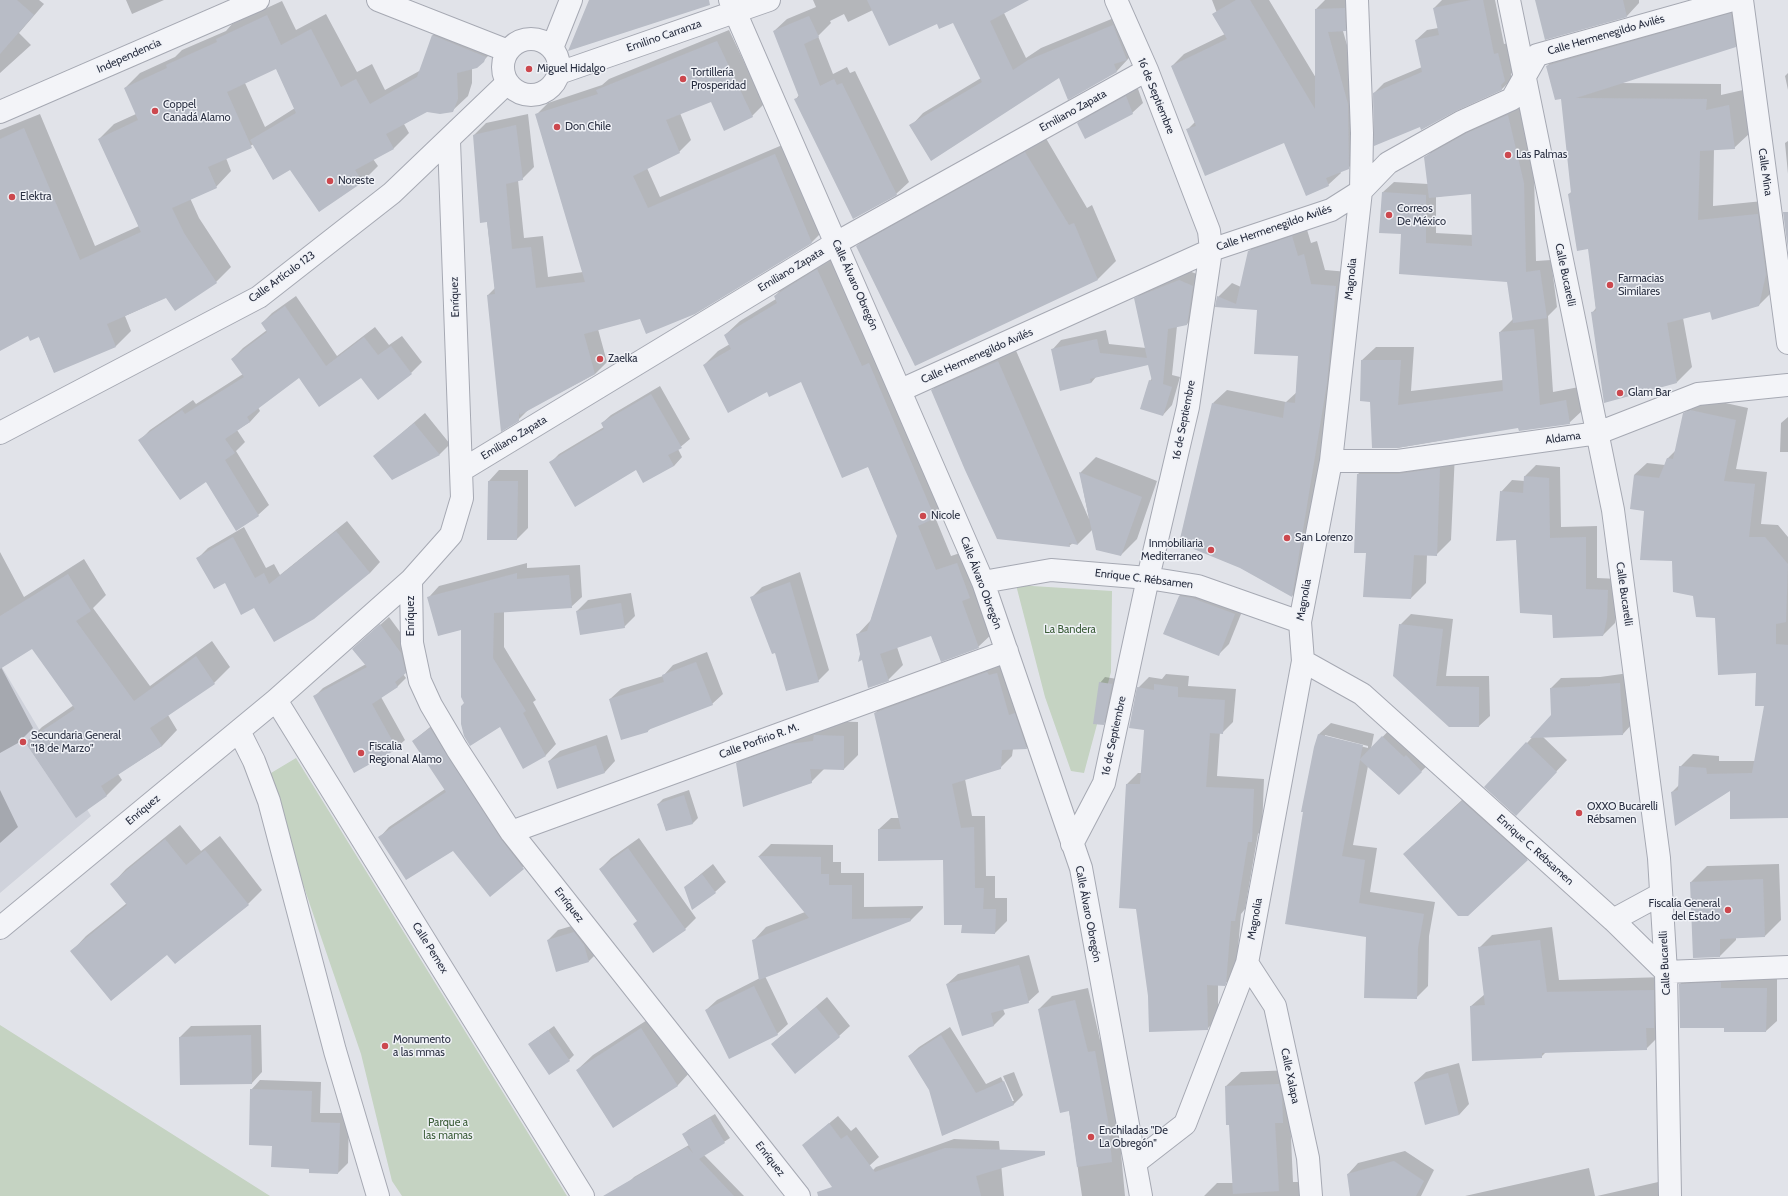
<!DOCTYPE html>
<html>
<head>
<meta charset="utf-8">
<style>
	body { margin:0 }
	canvas { display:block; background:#e1e3e9 }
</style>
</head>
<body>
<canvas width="1788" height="1196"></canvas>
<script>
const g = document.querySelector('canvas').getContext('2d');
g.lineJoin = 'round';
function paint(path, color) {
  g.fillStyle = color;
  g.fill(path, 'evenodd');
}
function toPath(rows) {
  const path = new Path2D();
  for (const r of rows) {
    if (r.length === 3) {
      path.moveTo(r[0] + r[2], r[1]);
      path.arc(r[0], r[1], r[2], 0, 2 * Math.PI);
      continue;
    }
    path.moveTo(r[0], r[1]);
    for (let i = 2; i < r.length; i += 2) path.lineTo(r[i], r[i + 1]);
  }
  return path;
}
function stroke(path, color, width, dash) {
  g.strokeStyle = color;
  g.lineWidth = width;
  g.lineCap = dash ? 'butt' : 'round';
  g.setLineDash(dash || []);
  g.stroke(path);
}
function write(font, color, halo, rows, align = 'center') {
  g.font = font + ' Cabin,sans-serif';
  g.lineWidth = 3;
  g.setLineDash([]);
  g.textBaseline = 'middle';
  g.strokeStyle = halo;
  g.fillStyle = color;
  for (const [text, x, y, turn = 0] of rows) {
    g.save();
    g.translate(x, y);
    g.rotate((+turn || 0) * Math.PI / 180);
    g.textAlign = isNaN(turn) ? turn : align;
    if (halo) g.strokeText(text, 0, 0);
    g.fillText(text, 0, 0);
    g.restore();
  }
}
const built = toPath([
	[0,664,91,816,0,893]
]);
const green = toPath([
	[1016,585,1112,591,1111,672,1084,773,1071,771,1045,697],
	[296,758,567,1196,402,1196,392,1181,361,1054,266,776],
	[0,1025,270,1196,0,1196]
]);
const shadow = toPath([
	[0,0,39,0,44,4,19,33,31,45,0,73],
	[126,0,164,0,132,14],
	[813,0,1027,0,1004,13,1026,58,1041,48,1126,13,1139,47,1117,71,1060,77,911,126,923,113,981,78,954,21,937,23,873,10,848,22,844,14,830,21,831,23,818,36,833,74,847,67,850,73,855,71,909,182,896,194,796,99,799,95,774,31,787,19,816,7],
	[1212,0,1269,0,1316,78,1316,9,1325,0,1357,0,1357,18,1345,30,1343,31,1360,91,1361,156,1348,168,1340,171,1341,173,1328,185,1285,142,1187,130,1195,122,1172,66,1184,54,1225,34],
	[1442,0,1495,0,1504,44,1508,43,1515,69,1511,74,1512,79,1502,89,1421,126,1374,93,1384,83,1422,67,1416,40,1427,30,1438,28,1434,8],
	[1536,0,1639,0,1639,3,1627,16],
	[1743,0,1750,31,1735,46,1620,83,1721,84,1721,95,1743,90,1750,133,1734,148,1714,149,1713,206,1773,200,1774,290,1759,305,1711,310,1683,318,1692,367,1677,382,1592,313,1596,308,1589,248,1569,194,1572,191,1562,97,1547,66,1562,51],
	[282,1,296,30,326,14,357,72,372,64,385,90,421,70,433,35,448,20,499,45,483,61,472,68,472,83,468,96,452,111,427,111,404,124,409,133,394,148,373,159,378,166,363,181,319,211,291,169,254,144,226,158,231,171,216,187,190,198,199,218,231,267,216,282,167,297,125,316,131,331,116,346,54,372,39,336,28,335,0,350,0,130,40,114,95,246,139,226,99,139,114,124,136,114,125,88,140,73,175,57,182,50,226,31,232,24],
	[276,68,295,108,265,127,245,83],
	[729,30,764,104,752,116,712,101,680,113,691,140,679,152,647,168,660,197,787,143,824,230,812,242,694,313,640,318,598,329,607,362,595,374,529,409,518,420,488,295,495,288,487,221,474,135,486,123,528,114,534,167,522,179,518,180,524,238,543,236,548,277,583,272,536,115,548,103,602,85,609,79],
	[1788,73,1788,90,1785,76],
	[1137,86,1143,103,1132,113,1078,123,1089,113],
	[1519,105,1534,172,1536,261,1551,260,1557,307,1548,316,1553,392,1579,387,1583,410,1569,423,1519,427,1397,448,1362,360,1376,347,1414,347,1411,391,1503,380,1500,332,1513,319,1508,281,1402,233,1383,192,1394,182,1428,184,1425,158,1436,147],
	[1472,192,1473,235,1436,233,1436,197],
	[1044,135,1087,208,1092,205,1116,261,1098,279,857,246,876,228],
	[1788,141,1788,174,1785,143],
	[1305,223,1311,243,1317,241,1325,270,1349,272,1306,582,1292,596,1213,403,1227,390,1286,402,1297,392,1299,355,1258,309,1216,306,1218,297,1232,283,1241,287,1249,251,1263,237],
	[831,256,949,503,935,517,951,556,972,549,993,633,978,647,932,635,897,647,903,665,888,680,861,654,857,635,871,620,898,536,868,466,801,380,768,391,704,365,718,351,730,344,725,335,740,321,776,299,775,296,789,281],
	[1189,271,1202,276,1196,315,1187,324,1177,326,1172,375,1180,377,1172,405,1163,415,1150,381,1152,378,1149,364,1096,377,1091,383,1052,350,1061,340,1106,330,1109,344,1146,348,1135,299,1145,289],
	[296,296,337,356,375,327,389,345,402,336,422,362,411,373,378,399,361,376,299,377,258,407,260,411,250,422,237,430,245,442,236,451,269,505,258,515,140,440,150,430,193,400,196,404,243,374,232,359,243,348,267,330,262,323,272,313],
	[1014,346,1089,519,1080,473,1096,457,1157,481,1137,539,1121,555,1093,529,1078,544,1073,543,1069,546,932,390,948,374],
	[660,386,690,439,678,449,682,457,674,466,636,468,550,463,559,454,604,427,602,423,611,415],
	[1703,398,1748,408,1736,469,1767,472,1761,524,1778,525,1788,537,1788,817,1731,789,1672,792,1679,785,1680,767,1693,754,1719,756,1719,761,1756,761,1766,706,1757,672,1716,617,1694,595,1645,510,1634,475,1647,463,1665,465,1667,459,1676,450,1684,414,1697,401],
	[425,413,450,444,440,454,393,478,375,456],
	[1788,417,1788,452,1780,452,1781,423],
	[1455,453,1451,540,1436,555,1427,555,1426,583,1411,598,1367,552,1355,552,1358,474,1373,459],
	[1536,465,1560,467,1561,527,1597,526,1597,578,1620,579,1618,606,1615,623,1603,635,1553,614,1517,539,1501,492,1512,480,1525,481,1525,476],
	[499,470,528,470,528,528,517,539,489,481],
	[347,521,380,562,370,573,254,607,198,558,208,548,244,527,266,568,274,564,280,575],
	[0,552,24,597,84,559,106,595,93,608,150,686,212,641,230,667,214,683,168,715,177,730,162,746,118,774,122,780,107,795,76,816,26,743,42,727,74,705,32,647,1,667,33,728,18,743,0,753],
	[527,563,527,568,580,565,582,597,571,607,504,611,504,647,536,700,533,702,556,744,546,755,524,767,501,726,465,703,462,628,429,597,439,586],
	[800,572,829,670,818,681,776,651,751,598,762,587],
	[1190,585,1245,604,1229,644,1218,655,1179,596],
	[631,593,635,616,624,627,577,611,588,600],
	[1411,614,1453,619,1446,676,1489,676,1490,716,1479,726,1449,726,1400,625],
	[389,617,409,644,414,664,403,674,406,678,398,686,381,697,405,740,396,748,315,696,323,688,366,664,362,641],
	[707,652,723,694,712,704,652,727,648,731,610,699,621,689,663,676,673,665],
	[999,660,1038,736,1026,748,1013,749,1012,756,1000,768,965,779,972,816,985,816,986,876,995,876,995,898,1007,898,1007,921,995,933,963,924,944,859,879,829,891,818,899,818,875,713,887,701],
	[1629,673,1632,724,1623,734,1542,736,1567,760,1526,804,1527,743,1552,716,1551,688,1561,678,1600,677],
	[1166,674,1189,676,1188,686,1236,689,1233,722,1223,732,1220,732,1217,776,1264,779,1262,830,1258,834,1245,909,1241,914,1236,972,1224,985,1218,985,1218,1018,1207,1029,1149,996,1127,784,1138,773,1142,773,1145,729,1138,688,1149,677,1162,679],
	[1105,677,1117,679,1108,719,1103,724,1100,683],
	[440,719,533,858,490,895,453,850,380,837,389,827,445,789,413,741],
	[829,721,858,722,858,755,844,769,825,768,811,782,737,763,751,749],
	[1331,723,1374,734,1371,749,1394,725,1433,760,1398,794,1368,766,1353,845,1377,848,1370,892,1435,902,1429,936,1428,986,1416,998,1367,936,1286,923,1319,734],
	[1325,735,1368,746,1368,748,1325,737],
	[607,735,615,761,605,772,549,761,560,751],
	[1478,785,1543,844,1527,859,1420,839],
	[0,790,18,827,0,843],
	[689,790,698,818,693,823,666,830,658,804,663,799],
	[180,825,201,851,220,836,262,890,248,904,167,954,72,951,86,936,127,903,112,884,126,869],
	[639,838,696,918,685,929,638,921,600,869,611,858],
	[771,844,833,845,833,862,841,862,841,873,864,873,864,907,923,906,923,908,911,920,765,976,788,1024,777,1034,706,1010,717,1000,760,978,754,940,766,927,805,912,759,856],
	[713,864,726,882,715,892,685,887],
	[1779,864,1781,920,1765,936,1736,937,1736,940,1720,956,1691,882,1707,866],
	[585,922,599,951,589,961,548,940,558,930],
	[1552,927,1559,980,1666,977,1659,1036,1646,1049,1546,1052,1541,1057,1471,1006,1485,994,1479,948,1492,935],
	[1029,955,1039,992,1028,1002,1003,1009,1005,1014,994,1025,962,1034,947,984,958,974],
	[1691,974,1777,977,1777,1021,1766,1031,1725,1031,1725,1027,1680,984],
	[1088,988,1100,1040,1108,1038,1124,1149,1121,1153,1125,1196,1082,1196,1069,1110,1039,1009,1052,996],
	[827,997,850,1026,839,1036,772,1044],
	[658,1013,693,1069,678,1085,613,1127,577,1070,593,1055],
	[261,1025,262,1072,252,1083,181,1084,180,1037,191,1026],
	[554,1026,574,1055,569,1060,529,1044],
	[950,1027,986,1084,1001,1077,1012,1101,1014,1101,1003,1076,1014,1072,1023,1095,1014,1104,943,1135,930,1089,909,1056,919,1047],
	[1459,1063,1469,1104,1459,1115,1415,1082,1426,1072],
	[1293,1070,1290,1115,1293,1182,1309,1182,1309,1196,1204,1196,1217,1183,1234,1183,1230,1124,1227,1124,1226,1086,1241,1072],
	[260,1080,321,1082,320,1113,349,1113,348,1163,338,1173,310,1172,310,1168,273,1145,251,1090],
	[715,1114,730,1138,704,1155,744,1196,637,1196,629,1182,634,1177,689,1145,683,1135,688,1130],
	[838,1116,851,1131,856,1127,879,1157,838,1194,803,1145],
	[954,1139,999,1141,1004,1196,874,1196,867,1176,876,1167],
	[1405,1151,1434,1170,1421,1196,1351,1196,1348,1174,1358,1163],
	[1589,1168,1595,1196,1465,1196],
	[1667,1180,1671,1196,1597,1196]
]);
const building = toPath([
	[0,0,17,0,34,15,0,54],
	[589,0,709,0,710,5,568,51],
	[867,0,1029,0,990,21,1013,70,1028,60,1113,25,1127,60,1114,64,1117,72,1068,100,1059,78,931,161,909,125,982,82,953,23,939,29,937,24,889,46],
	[1236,0,1250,0,1315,109,1315,9,1345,8,1346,31,1328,32,1348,104,1349,169,1326,178,1329,186,1306,196,1284,143,1205,176,1186,129,1196,126,1171,66,1227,39,1212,14],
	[1471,0,1483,0,1494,54,1498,53,1505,81,1501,85,1502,90,1456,111,1421,130,1420,127,1374,146,1373,93,1422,72,1415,40,1439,35,1433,8],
	[1535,0,1623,0,1627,17,1545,40],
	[1731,13,1736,47,1576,98,1707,99,1706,110,1729,105,1735,149,1700,151,1698,220,1758,214,1766,274,1759,306,1712,320,1710,312,1667,323,1677,383,1604,403,1591,312,1596,311,1588,249,1577,251,1568,194,1571,193,1561,99,1555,100,1546,66],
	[267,15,281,45,311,29,341,87,356,79,370,104,417,77,432,35,486,57,484,62,477,68,457,73,458,99,453,112,440,114,427,112,386,134,394,149,355,170,363,182,319,212,290,170,273,180,250,140,296,113,276,69,227,92,252,148,208,167,217,188,172,208,184,233,217,283,175,311,166,298,107,324,116,347,54,373,39,337,30,341,28,336,0,351,0,139,24,128,80,260,141,232,98,139,138,120,124,88,167,68,166,65,217,42,216,39],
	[809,16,819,37,804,44,820,86,834,79,837,85,842,83,897,195,853,219,794,99,799,97,773,31],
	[717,41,753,117,724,131,711,102,666,120,680,153,633,176,648,208,775,154,812,243,695,314,646,334,640,319,584,334,595,374,520,415,519,412,519,421,501,432,487,295,495,294,487,222,480,223,473,135,516,125,523,180,506,184,512,249,531,247,536,288,585,282,535,114,598,94,596,90],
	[1126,96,1133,114,1085,139,1077,123],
	[1508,115,1524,183,1526,272,1540,270,1547,318,1513,323,1507,282,1399,274,1401,234,1379,233,1382,192,1426,195,1426,243,1472,246,1471,194,1429,198,1424,157,1467,133],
	[1025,152,1069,225,1074,223,1098,280,915,366,856,246],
	[1783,212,1788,212,1788,249],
	[1292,236,1298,256,1304,254,1311,284,1336,286,1327,383,1292,597,1240,568,1179,543,1212,403,1283,418,1285,402,1295,403,1298,356,1254,354,1257,310,1215,307,1217,296,1236,304,1248,251],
	[817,269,862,366,869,363,935,518,918,526,936,570,957,563,970,598,962,601,979,648,941,662,931,636,880,654,889,681,868,688,862,660,858,662,860,654,856,634,867,631,897,536,868,467,842,478,801,382,769,397,767,392,728,413,703,365,731,349,724,335,777,303,774,296],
	[1179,280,1193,286,1187,325,1168,329,1163,384,1172,387,1163,416,1140,409,1149,380,1152,381,1148,365,1090,379,1091,383,1060,391,1051,349,1097,339,1100,353,1147,358,1134,298],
	[285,306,326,366,364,337,378,355,391,346,412,374,378,400,361,378,319,407,299,378,247,417,250,422,225,439,235,453,225,460,259,516,236,531,206,482,180,500,138,440,182,410,185,414,244,377,231,359,267,332,261,323],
	[1534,329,1540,405,1566,400,1570,424,1519,431,1518,428,1397,448,1372,448,1370,402,1360,401,1361,360,1401,360,1398,405,1503,391,1499,332],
	[998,361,1078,545,1069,543,1070,547,997,539,965,470,931,390],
	[651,394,682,448,668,455,674,466,643,483,636,470,575,507,549,462,604,429,601,423],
	[1690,410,1736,420,1724,481,1755,484,1749,537,1765,537,1788,564,1786,622,1776,624,1776,644,1788,645,1788,818,1730,819,1730,791,1675,826,1671,792,1678,790,1679,766,1706,768,1707,774,1752,773,1764,706,1755,706,1756,673,1718,675,1715,618,1696,617,1693,596,1673,592,1672,561,1640,560,1644,511,1630,509,1634,475,1659,478,1667,458,1673,459,1683,413],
	[414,423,440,455,392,480,373,456],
	[1440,468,1437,556,1414,555,1411,599,1363,597,1366,553,1354,553,1357,474,1398,474],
	[1079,472,1142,497,1121,556,1096,550],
	[1524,476,1549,478,1550,538,1586,537,1586,589,1608,590,1607,618,1603,636,1553,638,1552,615,1520,613,1516,540,1496,541,1500,491,1523,493],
	[488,481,518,481,517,540,487,540],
	[336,531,370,573,314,619,274,642,254,608,241,615,225,583,214,589,196,558,233,537,255,578,264,573,269,584],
	[517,573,517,579,569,575,572,608,494,613,493,658,526,711,523,713,546,756,523,769,500,727,470,746,464,736,461,724,461,706,464,703,461,697,461,630,438,636,427,597],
	[68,574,91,611,76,621,134,701,196,656,215,684,150,728,162,746,101,786,107,796,76,818,25,742,75,709,32,649,0,669,0,616],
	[790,582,819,682,786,691,775,653,772,654,750,597],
	[1179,596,1192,598,1235,614,1219,656,1163,634],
	[621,603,625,628,580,635,576,611],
	[380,624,401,653,406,673,395,682,398,687,372,704,397,749,354,773,313,696,367,667,352,649],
	[1399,624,1443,629,1436,686,1479,687,1479,727,1449,727,1393,676],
	[696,662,713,705,648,730,648,732,621,740,609,699,664,682,662,675],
	[987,672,989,675,997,673,1009,715,1015,713,1027,749,1002,750,1001,769,952,784,961,828,974,827,975,888,984,888,983,909,996,909,995,934,961,933,962,925,944,925,943,860,878,861,878,829,901,829,874,713],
	[1099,682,1112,684,1104,725,1093,724],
	[1620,683,1623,735,1530,738,1551,715,1550,688,1590,686,1590,685],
	[1154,684,1178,687,1178,697,1225,700,1223,734,1210,733,1206,787,1254,789,1252,842,1248,842,1235,921,1231,921,1226,984,1225,986,1207,985,1208,1030,1149,1032,1148,996,1136,909,1119,908,1126,784,1140,784,1144,730,1129,728,1137,687,1154,690],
	[430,728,501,839,524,869,490,897,453,851,406,880,378,837,446,792,412,741],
	[1318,734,1363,745,1360,759,1382,736,1404,757,1406,755,1422,772,1399,795,1360,760,1342,856,1365,860,1359,903,1424,914,1418,948,1417,999,1364,998,1366,937,1285,924,1303,812,1301,812,1314,747],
	[814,735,844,736,844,770,810,769,812,783,743,807,736,763,788,744,813,741],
	[1526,742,1557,772,1516,816,1484,787],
	[596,745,605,773,557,789,548,761],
	[684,795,693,824,666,831,657,804],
	[1462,801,1528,860,1468,916,1458,916,1403,854],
	[165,839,186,865,205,850,249,905,175,964,167,955,111,1001,70,951,127,905,110,884],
	[628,848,686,930,653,953,633,924,637,921,599,869],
	[758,856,821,857,821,874,829,874,829,885,852,885,852,919,910,918,911,921,759,980,752,940,809,918],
	[702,874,716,893,692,910,684,887],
	[1763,879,1765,937,1720,939,1720,957,1693,958,1690,882],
	[574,932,584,945,589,962,556,972,547,940],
	[1540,940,1547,992,1654,990,1654,1028,1646,1028,1647,1050,1542,1053,1542,1058,1472,1061,1470,1006,1485,1005,1478,947],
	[1019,965,1029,1003,991,1013,994,1026,962,1036,946,984],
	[1721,982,1721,988,1767,988,1766,1032,1724,1032,1724,1028,1680,1028,1679,984],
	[754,986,778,1035,729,1059,705,1010],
	[1075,1000,1088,1052,1095,1051,1108,1121,1112,1162,1077,1167,1069,1111,1060,1113,1038,1009],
	[816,1007,840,1037,795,1074,771,1044],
	[641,1028,678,1086,613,1128,576,1070],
	[548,1030,570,1061,549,1075,528,1044],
	[251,1035,252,1084,180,1085,179,1037],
	[941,1035,976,1093,1004,1081,1014,1105,942,1136,929,1090,908,1056],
	[1448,1073,1459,1115,1425,1125,1414,1082],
	[1279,1084,1282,1096,1283,1123,1275,1123,1279,1191,1233,1194,1229,1125,1226,1125,1225,1086],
	[250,1089,312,1091,311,1122,340,1123,338,1174,309,1173,309,1169,271,1167,272,1146,249,1145],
	[710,1118,725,1143,699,1159,734,1196,603,1196,687,1147,693,1153,682,1134],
	[829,1123,841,1139,847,1135,875,1172,945,1148,1045,1151,1045,1155,976,1176,981,1196,818,1196,817,1192,832,1187,802,1145],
	[1394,1161,1424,1181,1416,1196,1350,1196,1347,1174]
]);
const minor = toPath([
	[378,0,508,51],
	[730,0,983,582,1081,868,1141,1196],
	[1509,0,1613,510,1659,858,1666,972,1670,1196],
	[1742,0,1788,343],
	[531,67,28],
	[552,48,571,0],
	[559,73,769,0],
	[0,112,258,0],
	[901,390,1211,250,1331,210,1361,191,1388,163,1461,122,1512,99,1537,55,1733,0],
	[0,433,259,297,392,193,507,83],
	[1331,461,1398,461,1598,433,1698,394,1788,385],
	[462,470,836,243,1147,70],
	[411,580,412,643,420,681,431,705,457,749,511,832,799,1196],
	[983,582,1051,570,1148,578,1198,586,1300,622],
	[1303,661,1362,694,1613,920,1666,972,1788,967],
	[276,700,583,1196],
	[239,731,254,761,269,801,335,1051,378,1196],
	[511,832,1007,651],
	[1072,844,1104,783,1148,578,1188,407,1211,250,1209,231,1147,70,1116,0],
	[1613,920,1661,894],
	[0,928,276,700,411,580,451,535,462,498,449,141],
	[1247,963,1275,1006,1308,1158,1311,1196],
	[1136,1162,1185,1124,1247,963,1303,661,1300,622,1331,461,1361,191,1362,133,1357,0]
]);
const markers = [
	[529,69,4,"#cc484e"],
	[683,79,4,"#cc484e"],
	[155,111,4,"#cc484e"],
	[557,127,4,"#cc484e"],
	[1508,155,4,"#cc484e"],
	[330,181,4,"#cc484e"],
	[12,197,4,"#cc484e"],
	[1389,215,4,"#cc484e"],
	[1610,285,4,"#cc484e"],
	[600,359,4,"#cc484e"],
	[1620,393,4,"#cc484e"],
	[923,516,4,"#cc484e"],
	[1287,538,4,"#cc484e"],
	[1211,550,4,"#cc484e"],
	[23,742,4,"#cc484e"],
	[361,753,4,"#cc484e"],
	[1579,813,4,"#cc484e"],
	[1728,910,4,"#cc484e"],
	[385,1046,4,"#cc484e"],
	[1091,1137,4,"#cc484e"]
];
const streetNames = [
	["Calle Hermenegildo Avilés",1606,35,-16],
	["Emilino Carranza",664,36,-19],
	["Independencia",129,56,-24],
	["16 de Septiembre",1156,96,68],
	["Emiliano Zapata",1073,111,-29],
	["Calle Mina",1765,172,82],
	["Calle Hermenegildo Avilés",1274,228,-19],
	["Emiliano Zapata",791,270,-31],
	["Calle Bucarelli",1565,275,78],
	["Calle Artículo 123",282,277,-36],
	["Magnolia",1351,279,-84],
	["Calle Álvaro Obregón",855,285,66],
	["Enríquez",455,297,-92],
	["Calle Hermenegildo Avilés",977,356,-24],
	["16 de Septiembre",1184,420,-79],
	["Emiliano Zapata",514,438,-31],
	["Aldama",1563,438,-8],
	["Enrique C. Rébsamen",1144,579,7],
	["Calle Álvaro Obregón",981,583,69],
	["Calle Bucarelli",1624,594,82],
	["Magnolia",1304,600,-80],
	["Enríquez",411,616,-90],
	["16 de Septiembre",1114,736,-78],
	["Calle Porfirio R. M.",759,741,-20],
	["Enríquez",143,810,-40],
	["Enrique C. Rébsamen",1535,850,42],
	["Enríquez",569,905,52],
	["Calle Álvaro Obregón",1088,914,79],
	["Magnolia",1255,919,-80],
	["Calle Pemex",430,948,58],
	["Calle Bucarelli",1665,963,-93],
	["Calle Xalapa",1290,1076,78],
	["Enríquez",770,1159,52]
];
const poiNames = [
	["Miguel Hidalgo",537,69],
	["Tortillería",691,73],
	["Prosperidad",691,86],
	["Coppel",163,105],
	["Canadá Alamo",163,118],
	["Don Chile",565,127],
	["Las Palmas",1516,155],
	["Noreste",338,181],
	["Elektra",20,197],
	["Correos",1397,209],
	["De México",1397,222],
	["Farmacias",1618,279],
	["Similares",1618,292],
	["Zaelka",608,359],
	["Glam Bar",1628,393],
	["Nicole",931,516],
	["San Lorenzo",1295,538],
	["Inmobiliaria",1203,544,"right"],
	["Mediterraneo",1203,557,"right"],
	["Secundaria General",31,736],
	["\"18 de Marzo\"",31,749],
	["Fiscalia",369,747],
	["Regional Alamo",369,760],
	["OXXO Bucarelli",1587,807],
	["Rébsamen",1587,820],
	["Fiscalía General",1720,904,"right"],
	["del Estado",1720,917,"right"],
	["Monumento",393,1040],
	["a las mmas",393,1053],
	["Enchiladas \"De",1099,1131],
	["La Obregón\"",1099,1144]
];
const parkNames = [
	["La Bandera",1070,630],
	["Parque a",448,1123],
	["las mamas",448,1136]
];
paint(built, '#cfd2db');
paint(green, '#c5d3c2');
paint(shadow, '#0003');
paint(building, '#b8bcc6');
stroke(minor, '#a6a9b3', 24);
stroke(minor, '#f3f4f8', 22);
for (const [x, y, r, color] of markers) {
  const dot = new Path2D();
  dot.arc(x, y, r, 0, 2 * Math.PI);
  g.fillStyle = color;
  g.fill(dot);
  stroke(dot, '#f0f2f7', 1.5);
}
write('11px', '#292f41', '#f0f2f7', streetNames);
write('11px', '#292f41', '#f0f2f7', poiNames, 'left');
write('11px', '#3a5c37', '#f0f2f7', parkNames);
</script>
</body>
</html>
